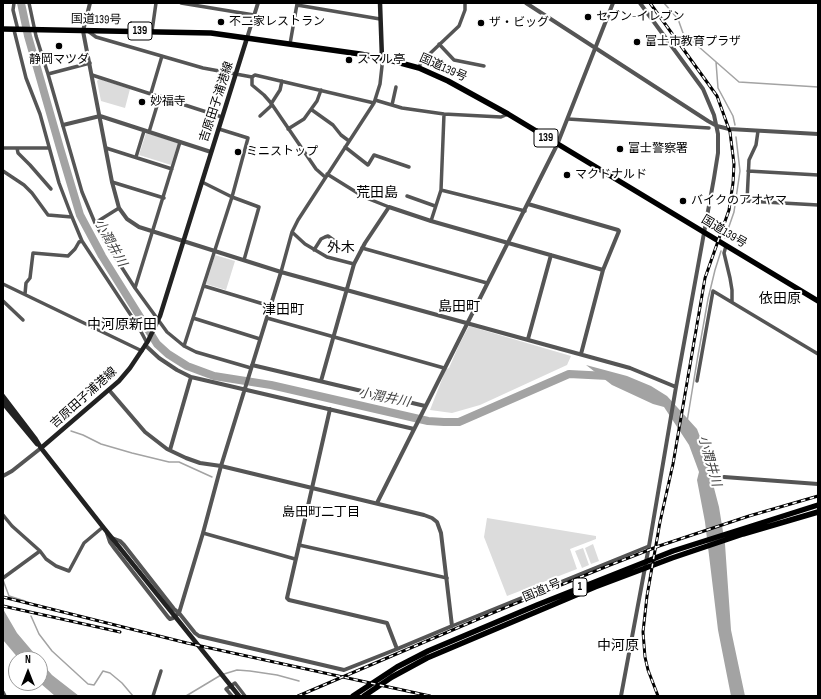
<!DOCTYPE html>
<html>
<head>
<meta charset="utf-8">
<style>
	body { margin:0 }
	#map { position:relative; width:821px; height:699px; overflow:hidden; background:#fff; font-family:"Sofia Sans Condensed",sans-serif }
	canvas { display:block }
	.frame { position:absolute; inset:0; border:4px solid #000; pointer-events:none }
	.north { position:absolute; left:8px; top:651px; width:40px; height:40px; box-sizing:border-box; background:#fff; border:1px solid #999; border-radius:50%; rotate:0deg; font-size:11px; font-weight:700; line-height:16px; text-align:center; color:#000 }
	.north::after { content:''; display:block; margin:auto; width:14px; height:18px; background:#000; clip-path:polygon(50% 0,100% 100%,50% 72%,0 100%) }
</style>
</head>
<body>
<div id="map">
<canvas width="821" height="699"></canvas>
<div class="frame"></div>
<div class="north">N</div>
</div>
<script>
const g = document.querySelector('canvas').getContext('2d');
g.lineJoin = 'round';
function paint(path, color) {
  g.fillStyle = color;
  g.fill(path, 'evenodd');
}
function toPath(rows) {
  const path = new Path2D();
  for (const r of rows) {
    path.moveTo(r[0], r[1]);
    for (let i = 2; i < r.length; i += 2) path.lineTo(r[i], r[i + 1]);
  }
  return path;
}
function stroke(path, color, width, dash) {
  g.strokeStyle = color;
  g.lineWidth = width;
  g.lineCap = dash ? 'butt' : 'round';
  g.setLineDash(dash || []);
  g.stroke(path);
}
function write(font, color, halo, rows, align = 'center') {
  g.font = font + ' "Sofia Sans Condensed","Noto Sans JP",sans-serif';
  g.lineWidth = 4;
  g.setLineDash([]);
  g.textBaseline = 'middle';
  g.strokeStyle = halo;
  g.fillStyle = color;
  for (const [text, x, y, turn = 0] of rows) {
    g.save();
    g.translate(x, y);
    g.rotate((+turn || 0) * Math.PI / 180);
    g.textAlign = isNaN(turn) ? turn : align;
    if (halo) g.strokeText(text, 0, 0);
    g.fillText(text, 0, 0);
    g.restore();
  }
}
const green = toPath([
	[99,79,130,89,125,108,101,101,97,81],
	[146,133,178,143,171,165,139,155],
	[215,255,235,261,226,290,206,284],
	[469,326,571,356,567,365,480,405,452,413,430,410,446,369,449,368,459,345],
	[487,518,596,536,596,539,570,549,577,569,507,596,484,537],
	[593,544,599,561,591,564,585,548],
	[583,548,589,565,582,568,575,551]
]);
const water = toPath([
	[586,365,627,376,651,386,667,396,697,429,702,442,719,507,725,544,731,630,745,696,731,696,718,630,705,522,697,480,699,472,689,445,664,407,653,404,612,385],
	[3,609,17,633,39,659,19,659,3,640],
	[40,661,52,675,79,696,55,696,40,683]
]);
const stream = toPath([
	[664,3,678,19,683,33,739,82,818,87],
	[716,62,718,88,733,116,735,125],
	[725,238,734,212,740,171,736,137],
	[687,422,697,361,708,299,715,270,721,251],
	[71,431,83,435,101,444,132,453,169,462,179,462,212,477],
	[3,580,9,596,25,601],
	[31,616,39,634,52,651,88,684,94,685,103,671,110,673,122,683,133,696],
	[224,674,237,670,250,671,277,675,299,681],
	[186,696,221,675]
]);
const river = toPath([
	[21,3,28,36,60,148,80,215,102,256,157,344,168,354,187,366,214,376,271,385,428,421,444,422,459,422,569,374,608,376]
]);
const minor = toPath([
	[14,3,13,10,18,30],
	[29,3,36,36,48,74,82,192,95,223,108,246,135,288,167,332,184,346,196,352,251,368],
	[181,3,254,15],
	[297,5,380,19],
	[14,30,26,78,40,114,59,183,72,217,82,241,138,326,147,343],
	[88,31,96,37,203,68,252,77,255,75,374,103],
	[152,31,156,3],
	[290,44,297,4],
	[439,44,454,60,484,66],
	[419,68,421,62,459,26,465,10,465,3],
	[48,74,90,63],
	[92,75,222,117],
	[252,77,252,85,264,95,271,103,316,169,325,177],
	[151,93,162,56],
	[375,100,402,108,444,114,501,117,508,114],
	[271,104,280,90,282,81],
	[392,105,396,87],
	[312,110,333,125,341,135,349,141],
	[260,116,272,105],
	[568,119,709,128],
	[288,129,304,119,317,101,321,90],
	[758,131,756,145,749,160,747,201,818,205],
	[149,132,160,96],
	[345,147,368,165,374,155,409,167],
	[3,148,49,148],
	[17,148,18,153,30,165,51,189],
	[106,148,172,169],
	[136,157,144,131],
	[3,171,24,185,32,193,48,215,72,217],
	[748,171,818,175],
	[327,174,364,197,389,207],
	[112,182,164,198],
	[202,182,232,197,259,207,244,260],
	[441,190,525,211],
	[407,196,435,206],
	[431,221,441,190,444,114],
	[95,223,119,208],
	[292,232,305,244,327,257,354,264],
	[726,246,724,253,730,278,732,290,732,302],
	[362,248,487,283],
	[314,250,321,239,325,237,328,236,335,241],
	[281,272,292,232,298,220,374,103,380,84,382,66,382,58],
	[3,284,142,351],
	[204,286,270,306],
	[135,288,180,142],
	[25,294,26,283,30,278,33,253,68,256,75,249,79,242,82,241],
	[3,301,23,320],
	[193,318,260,339],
	[267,318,444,368],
	[184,346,232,197,248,138,219,129],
	[697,381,713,291,818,354],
	[3,515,12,526,40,551,46,559,56,566,69,571,84,543,103,527],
	[203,533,295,559],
	[299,545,447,578],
	[3,578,40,551],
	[452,626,649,546],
	[3,692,5,696],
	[153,696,161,671],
	[232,696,226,689,235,683,245,696]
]);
const tertiary = toPath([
	[90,3,83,31,112,182,119,208,127,219,139,227,281,272,630,368,676,387],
	[526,3,708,121,717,126,729,129,818,134],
	[247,38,258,3],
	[63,125,100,116,211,152],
	[528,204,618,230,619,231,603,270,581,354],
	[528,339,551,255],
	[145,345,159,358,177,370,191,377,414,429],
	[252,365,425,406],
	[321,381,354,264,365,243,389,207,431,221,603,270],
	[109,390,145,432,167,449,186,458,200,463,221,466,424,515,432,518,437,522,441,533,452,626,397,649],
	[170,450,191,377],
	[3,476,12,471,41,448],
	[724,477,818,484],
	[377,503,557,145,613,3],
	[107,533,110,542,115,549,168,617,170,619,173,618,179,613,203,533,221,466,281,272],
	[112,538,120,541,124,545,174,609,179,613,195,633,199,636,344,670,397,649,387,623,289,600,287,598,330,409],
	[621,696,649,546,676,387,714,178,718,153,718,134,714,115,703,89,640,3]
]);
const secondary = toPath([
	[380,3,382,58],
	[3,396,35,438,41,448,103,527,239,696],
	[3,403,37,444],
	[41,448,119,381,130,368,148,341,160,316,247,38]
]);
const trunk = toPath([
	[3,29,211,33,360,54,382,58,419,68,448,81,508,114,818,301],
	[353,696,397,667,428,651,537,605,673,551,818,505],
	[364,696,392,677,427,658,595,587,672,558,743,534,818,512]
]);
const rail = toPath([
	[650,3,717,96,730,132,734,164,733,183,729,210,705,278,673,464,660,522,647,596,643,632,645,657,648,670,658,696],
	[3,597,187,643,430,696],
	[3,606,120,632],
	[298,696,497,611,610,565,659,546,749,516,818,496]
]);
const markers = [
	[588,17,4,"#000"],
	[221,22,4,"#000"],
	[481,23,4,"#000"],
	[637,42,4,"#000"],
	[59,46,4,"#000"],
	[349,60,4,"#000"],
	[142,102,4,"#000"],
	[620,149,4,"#000"],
	[238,152,4,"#000"],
	[567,175,4,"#000"],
	[683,201,4,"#000"]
];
const shields = [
	[140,31,24],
	[546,138,24],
	[580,587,14]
];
const shieldNames = [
	["139",140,31],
	["139",546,138],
	["1",580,587]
];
const poiNames = [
	["セブン-イレブン",596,17],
	["不二家レストラン",229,22],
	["ザ・ビッグ",489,23],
	["富士市教育プラザ",645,42],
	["静岡マツダ",59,60,"center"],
	["スマル亭",357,60],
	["妙福寺",150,102],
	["富士警察署",628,149],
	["ミニストップ",246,152],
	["マクドナルド",575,175],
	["バイクのアオヤマ",691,201]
];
const streetNames = [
	["国道139号",96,20,1],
	["国道139号",443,68,24],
	["吉原田子浦港線",217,102,-72],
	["国道139号",724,232,31],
	["吉原田子浦港線",84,398,-42],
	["国道1号",542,591,-23]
];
const waterNames = [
	["小潤井川",110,243,61],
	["小潤井川",384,398,11],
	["小潤井川",709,461,74]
];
const neighbourhoodNames = [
	["島田町二丁目",321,513]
];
const quarterNames = [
	["荒田島",377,193],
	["外木",341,248],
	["依田原",780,299],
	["島田町",459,307],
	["津田町",283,310],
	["中河原新田",122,325],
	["中河原",618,646]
];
paint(green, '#dcdcdc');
paint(water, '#a3a3a3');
stroke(stream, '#a3a3a3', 1.5);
stroke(river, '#a3a3a3', 8);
stroke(minor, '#555', 3.5);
stroke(tertiary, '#555', 4);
stroke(secondary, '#222', 4.5);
stroke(trunk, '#000', 5.5);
stroke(rail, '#000', 3);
stroke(rail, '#fff', 1.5, [4.5]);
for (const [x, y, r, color] of markers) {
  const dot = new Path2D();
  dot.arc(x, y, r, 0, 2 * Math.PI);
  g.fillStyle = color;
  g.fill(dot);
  stroke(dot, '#fff', 1.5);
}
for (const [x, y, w] of shields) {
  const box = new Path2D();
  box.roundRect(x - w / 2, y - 9, w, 18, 3);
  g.fillStyle = '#fff';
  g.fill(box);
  stroke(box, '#000', 1);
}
write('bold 11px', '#000', null, shieldNames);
write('12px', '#000', '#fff', poiNames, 'left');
write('12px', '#000', '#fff', streetNames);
write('italic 13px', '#444', '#fff', waterNames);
write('13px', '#000', '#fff', neighbourhoodNames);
write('14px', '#000', '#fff', quarterNames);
</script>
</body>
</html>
